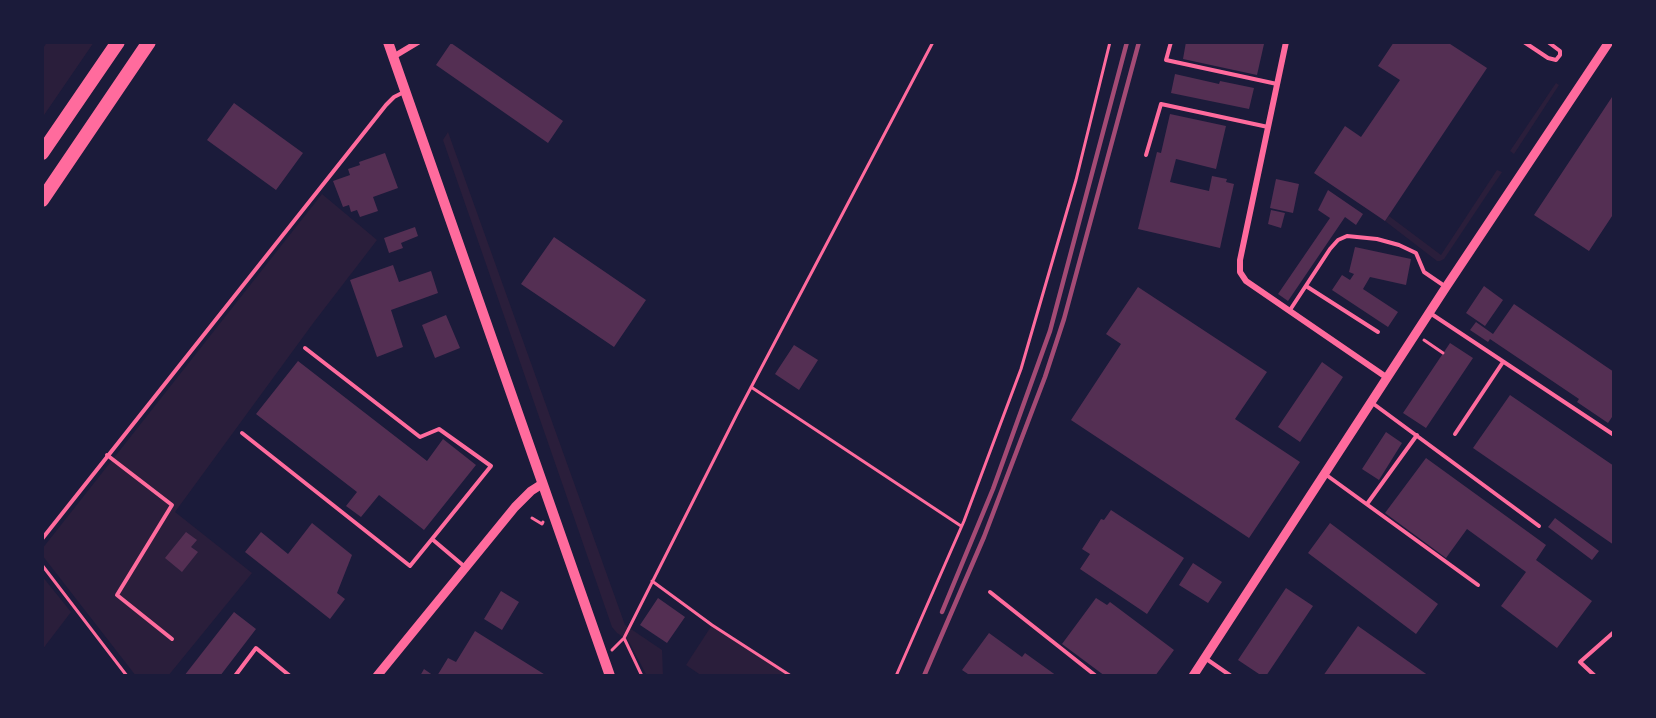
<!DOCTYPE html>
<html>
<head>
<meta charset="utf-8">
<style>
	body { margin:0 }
	#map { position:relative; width:1656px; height:718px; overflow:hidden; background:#1b1b3a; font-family:"Crimson Pro",serif }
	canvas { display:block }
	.frame { position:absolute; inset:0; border:44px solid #1b1b3a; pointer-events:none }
</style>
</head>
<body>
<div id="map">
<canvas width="1656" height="718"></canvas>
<div class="frame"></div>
</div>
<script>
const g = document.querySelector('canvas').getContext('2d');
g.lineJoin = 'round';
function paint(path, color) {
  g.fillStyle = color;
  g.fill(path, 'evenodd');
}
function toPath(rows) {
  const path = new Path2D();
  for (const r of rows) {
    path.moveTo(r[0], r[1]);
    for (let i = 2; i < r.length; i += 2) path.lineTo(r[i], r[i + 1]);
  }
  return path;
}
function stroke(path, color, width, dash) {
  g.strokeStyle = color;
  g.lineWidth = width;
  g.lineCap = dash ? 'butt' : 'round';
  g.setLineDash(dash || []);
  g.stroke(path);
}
const green = toPath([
	[47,42,94,42,42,118,42,50],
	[1556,83,1559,85,1514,154,1510,151],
	[448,132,625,625,662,650,663,676,647,676,628,640,617,633,612,627,443,140],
	[1497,170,1502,172,1444,259,1440,261,1437,261,1385,221,1389,216,1441,255],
	[322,194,377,240,314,322,175,512,252,573,168,676,136,676,42,555,42,549],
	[42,576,71,612,42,650],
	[712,625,789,676,702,676,686,665]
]);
const building = toPath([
	[1186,42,1254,42,1264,44,1257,75,1183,59],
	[1394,42,1447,42,1487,68,1385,221,1314,173,1345,126,1361,137,1400,80,1378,66],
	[451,43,563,121,548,143,436,65],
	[1175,74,1219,84,1220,81,1254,88,1249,109,1171,93],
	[1614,94,1614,213,1589,251,1534,215],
	[234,103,303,153,276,190,207,140],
	[1170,114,1226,126,1216,169,1176,159,1170,182,1209,191,1212,176,1227,179,1226,182,1234,184,1220,248,1138,229,1157,152,1161,153],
	[385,153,398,188,373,197,378,211,360,217,357,210,351,212,349,205,343,207,333,181,350,175,348,169,360,165,359,162],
	[1276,179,1299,184,1293,213,1270,208],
	[1328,190,1363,214,1356,225,1345,217,1288,301,1278,294,1330,218,1318,210],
	[1271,210,1285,213,1281,228,1268,224],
	[415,227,418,236,401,243,403,248,389,253,384,238],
	[554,237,646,300,614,347,521,284],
	[1355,247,1411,259,1406,285,1370,277,1363,289,1398,312,1388,327,1332,290,1342,275,1350,280,1354,274,1349,272],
	[393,265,399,282,431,271,438,293,391,310,403,347,377,357,350,280],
	[1484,286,1503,300,1485,326,1466,313],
	[1138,287,1267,372,1235,419,1300,462,1249,538,1071,420,1121,344,1106,334],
	[1514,304,1614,372,1614,414,1608,423,1577,402,1579,399,1490,339,1488,342,1470,330,1476,322,1493,334],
	[446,315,460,348,435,358,422,325],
	[1450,343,1473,358,1426,428,1403,413],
	[794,345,818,360,799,390,775,374],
	[298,361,427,461,443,439,476,465,424,530,379,495,361,517,346,506,357,492,256,414],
	[1322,362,1343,377,1300,442,1278,427],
	[1510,395,1614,466,1614,545,1473,448],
	[1386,432,1402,443,1379,480,1362,469],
	[1426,458,1546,545,1536,560,1592,601,1557,648,1501,606,1526,572,1467,529,1446,558,1385,513],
	[1111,510,1184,558,1147,614,1080,569,1090,554,1082,549,1101,519,1104,520],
	[1555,518,1599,551,1592,560,1548,527],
	[312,523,352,555,337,593,345,599,330,619,245,552,261,532,288,554],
	[1330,523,1438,604,1416,634,1308,553],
	[186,532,197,540,191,547,198,552,182,572,165,558],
	[1193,563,1222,582,1208,603,1179,585],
	[1286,588,1313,606,1266,676,1262,676,1238,660],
	[501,591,519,602,502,630,484,619],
	[658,598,685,617,667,643,640,625],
	[1096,598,1107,605,1110,602,1174,650,1155,676,1105,676,1062,644],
	[234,612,256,629,220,676,184,676],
	[1358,626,1429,676,1323,676],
	[475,631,547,676,437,676,448,658,456,662],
	[989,633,1022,657,1025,653,1057,676,971,676,962,670],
	[424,669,434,676,420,676]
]);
const path = toPath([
	[1424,340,1443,353],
	[751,387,961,526],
	[532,518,542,524,543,522],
	[42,565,127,676],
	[652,581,712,625,791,676],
	[624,638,642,676],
	[612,650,624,638,737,414,933,42],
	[896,676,964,521,1021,369,1076,180,1110,42]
]);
const service = toPath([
	[1171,42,1166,60,1277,84],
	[1524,42,1548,58,1556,60,1560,55,1560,51,1548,42],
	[1146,155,1161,104,1268,127],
	[1306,286,1378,332],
	[1290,310,1330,249,1338,240,1347,236,1377,239,1399,245,1416,253,1424,272,1446,287],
	[1430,313,1614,435],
	[305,348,420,437,439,429,491,466,432,539],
	[1371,402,1539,526],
	[242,433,410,566,432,539,465,567],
	[1455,434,1503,362],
	[107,455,172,505,117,595,172,639],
	[1325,474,1478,585],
	[1367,504,1417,435],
	[42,539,386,105,394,97,404,92],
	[990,592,1096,676],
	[1205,658,1231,676],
	[235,676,256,648,290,676],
	[1595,676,1580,662,1614,632]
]);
const minor = toPath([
	[1286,42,1240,260,1240,272,1246,281,1386,377],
	[393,57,418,42]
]);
const tertiary = toPath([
	[377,676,515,507,531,491,542,484],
	[1193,676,1446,287,1609,42]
]);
const secondary = toPath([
	[388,42,610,676]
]);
const motorway = toPath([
	[42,153,118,42],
	[42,200,149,42]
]);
const rail = toPath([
	[942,612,993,489,1050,331,1127,42],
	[924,676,984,537,1045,377,1064,319,1139,42]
]);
paint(green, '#2a1e3b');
paint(building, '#542f53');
stroke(path, '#ff6b9d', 3);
stroke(service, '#ff6b9d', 4);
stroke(minor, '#ff6b9d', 6);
stroke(tertiary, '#ff6b9d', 9);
stroke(secondary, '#ff6b9d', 10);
stroke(motorway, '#ff6b9d', 14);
stroke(rail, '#a44b75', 4.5);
</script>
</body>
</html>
